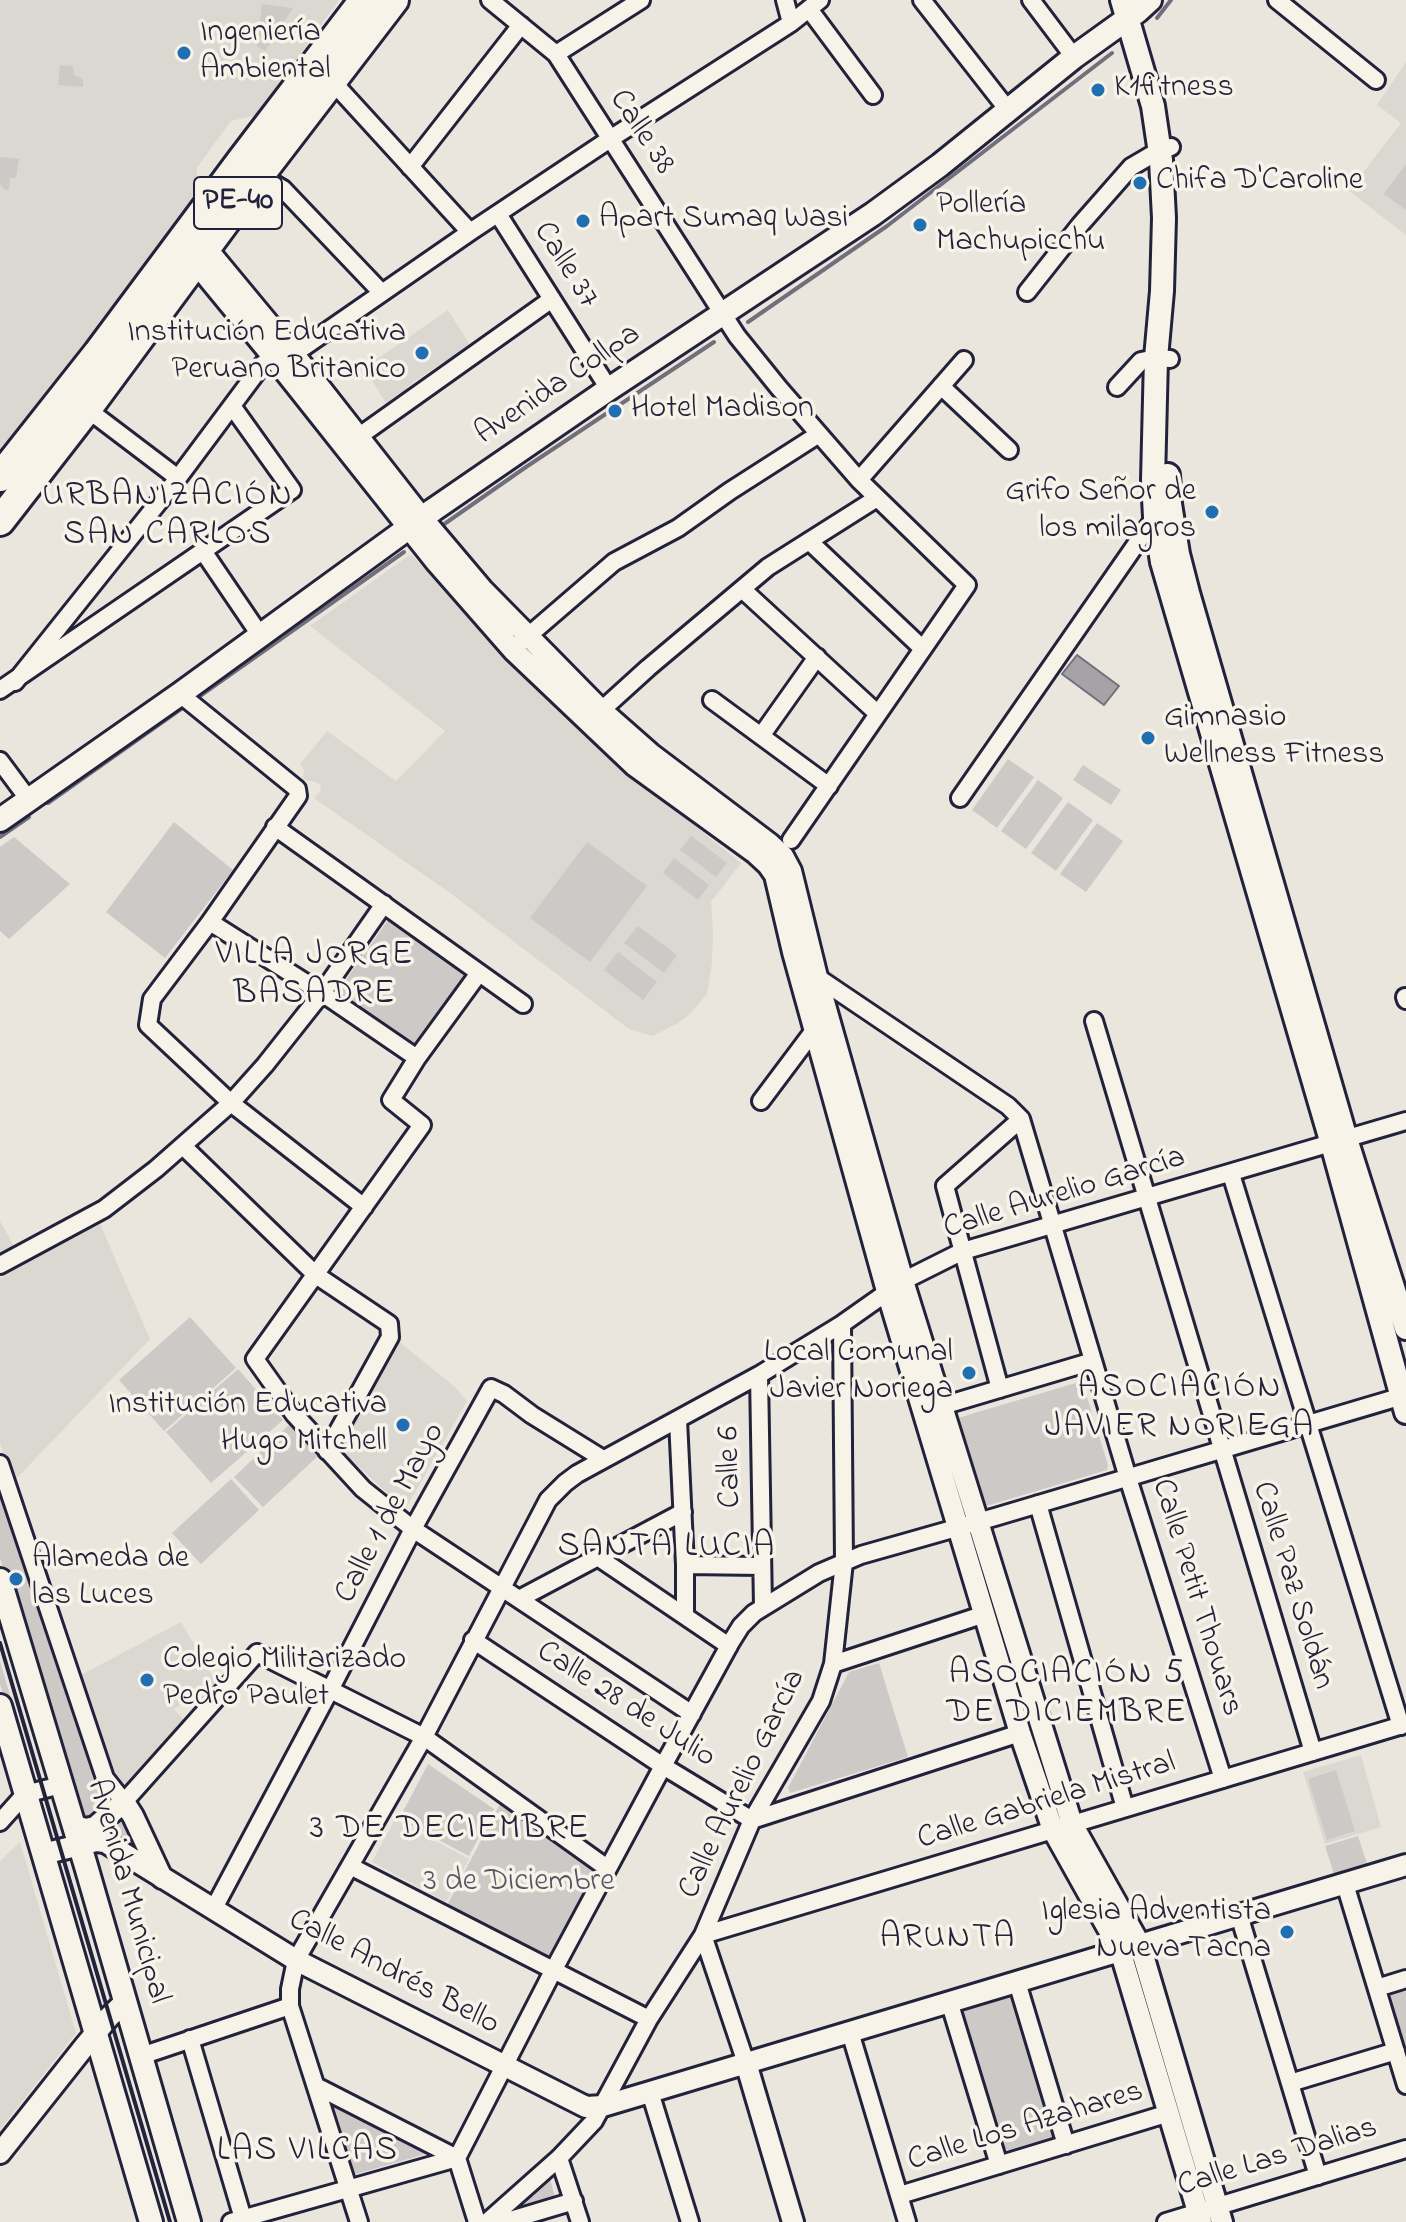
<!DOCTYPE html>
<html>
<head>
<meta charset="utf-8">
<style>
	body { margin:0 }
	canvas { display:block; background:#eae6de }
</style>
</head>
<body>
<canvas width="1406" height="2222"></canvas>
<script>
const g = document.querySelector('canvas').getContext('2d');
g.lineJoin = 'round';
function paint(path, color) {
  g.fillStyle = color;
  g.fill(path, 'evenodd');
}
function toPath(rows) {
  const path = new Path2D();
  for (const r of rows) {
    path.moveTo(r[0], r[1]);
    for (let i = 2; i < r.length; i += 2) path.lineTo(r[i], r[i + 1]);
  }
  return path;
}
function stroke(path, color, width, dash) {
  g.strokeStyle = color;
  g.lineWidth = width;
  g.lineCap = dash ? 'butt' : 'round';
  g.setLineDash(dash || []);
  g.stroke(path);
}
function write(font, color, halo, rows, align = 'center') {
  g.font = font + ' "Indie Flower",sans-serif';
  g.lineWidth = 7;
  g.setLineDash([]);
  g.textBaseline = 'middle';
  g.strokeStyle = halo;
  g.fillStyle = color;
  for (const [text, x, y, turn = 0] of rows) {
    g.save();
    g.translate(x, y);
    g.rotate((+turn || 0) * Math.PI / 180);
    g.textAlign = isNaN(turn) ? turn : align;
    if (halo) g.strokeText(text, 0, 0);
    g.fillText(text, 0, 0);
    g.restore();
  }
}
const built = toPath([
	[0,0,339,0,257,115,231,121,212,147,197,168,196,200,106,323,0,455],
	[1406,62,1406,235,1349,191,1401,123,1377,105],
	[448,310,470,345,447,362,444,362,413,382,407,388,406,392,397,395,386,403,364,368],
	[411,554,486,635,627,771,741,863,711,902,713,930,712,963,707,994,691,1013,678,1023,653,1036,629,1029,450,893,314,798,321,790,320,784,312,781,306,781,303,778,304,770,300,764,327,731,396,781,445,731,310,626],
	[0,1221,15,1248,0,1257],
	[100,1224,150,1339,13,1482,0,1443,0,1278],
	[397,1340,455,1387,467,1401,405,1510,339,1448],
	[181,1622,217,1683,174,1709,186,1722,126,1791,119,1791,77,1677],
	[1361,1755,1381,1827,1325,1844,1303,1772],
	[395,1819,469,1859,446,1902,372,1862],
	[20,1842,76,2033,0,2130,0,1861]
]);
const green = toPath([
	[262,4,293,8,265,51,257,46],
	[60,65,73,66,74,75,83,79,83,87,58,85],
	[0,157,19,159,16,178,10,178,9,190,5,190,0,184],
	[1406,164,1406,210,1384,194],
	[1008,759,1034,777,997,828,972,810],
	[1083,765,1121,790,1111,805,1073,780],
	[1038,780,1063,798,1026,849,1001,831],
	[1068,802,1093,820,1056,871,1031,853],
	[174,822,233,870,165,958,106,912],
	[1097,823,1123,841,1086,892,1060,874],
	[691,836,727,863,716,877,680,850],
	[14,837,70,884,9,939,0,931,0,847],
	[587,842,647,886,590,962,530,918],
	[674,858,709,885,698,900,663,873],
	[388,920,465,976,413,1047,336,994],
	[638,926,677,955,664,973,624,943],
	[618,952,657,982,643,1000,604,970],
	[190,1317,236,1368,164,1431,119,1380],
	[238,1369,283,1420,211,1483,166,1432],
	[1079,1382,1083,1384,1108,1465,1107,1470,986,1506,958,1418],
	[289,1425,318,1456,263,1507,234,1477],
	[231,1479,259,1510,201,1564,172,1533],
	[0,1492,39,1614,104,1797,102,1808,93,1817,87,1818,78,1814,0,1558],
	[0,1661,35,1781,29,1784,0,1684],
	[879,1663,908,1757,790,1793,788,1788,849,1672],
	[428,1764,494,1809,469,1856,399,1819],
	[1336,1770,1355,1831,1327,1840,1308,1779],
	[500,1804,595,1869,597,1874,553,1960,445,1909],
	[124,1816,145,1856,109,1834,109,1830,120,1817],
	[1358,1836,1368,1867,1335,1877,1325,1846],
	[1406,1990,1406,2070,1387,1996],
	[1012,1994,1056,2137,1009,2151,1003,2148,960,2010],
	[332,2102,429,2153,353,2175],
	[550,2178,555,2198,512,2211]
]);
const water = toPath([
	[1077,655,1119,686,1104,705,1062,674,1077,655]
]);
const stream = toPath([
	[1157,18,1171,0],
	[748,322,887,226,1112,53],
	[440,527,526,467,714,342],
	[200,696,404,552],
	[48,803,181,709],
	[0,837,29,817]
]);
const minor = toPath([
	[490,0,556,54,737,336,779,388,859,480,964,360],
	[785,0,791,23],
	[922,0,1008,110],
	[1031,0,1074,57],
	[1277,0,1376,80],
	[809,9,873,95],
	[556,54,641,0],
	[332,81,470,232],
	[410,167,521,25],
	[253,171,283,189,382,293],
	[498,214,609,389],
	[1027,292,1080,225,1131,167,1160,150,1171,147],
	[941,386,1009,450],
	[1117,387,1141,361,1156,358,1170,359],
	[87,409,178,478],
	[351,442,552,299],
	[809,541,923,649],
	[203,551,260,635],
	[742,589,878,714],
	[520,643,614,562,678,528,730,491,819,434],
	[15,682,178,478,263,364,274,358,304,347,470,232,610,139,791,23,820,0],
	[0,690,292,490,232,406],
	[180,694,297,789,298,796,210,922,152,999,148,1025,231,1103,364,1207],
	[712,700,829,786],
	[594,717,648,668,768,567,877,498],
	[761,736,817,657],
	[0,761,29,800],
	[960,798,1155,517,1158,516],
	[275,827,523,1004],
	[791,840,967,585,859,480],
	[210,922,322,993,417,1058,479,973],
	[817,977,1008,1106,1021,1119,1128,1478,1223,1779],
	[1405,997,1406,1000],
	[1094,1021,1313,1752],
	[417,1058,391,1100,422,1125,255,1359,294,1414,363,1489,413,1529,692,1714],
	[761,1101,815,1029],
	[183,1146,316,1275,389,1324,390,1337,327,1451],
	[1231,1174,1401,1726],
	[0,1265,104,1209,156,1169,231,1103,265,1065,322,993,384,904],
	[759,1375,763,1607],
	[1000,1389,945,1186,1021,1119],
	[942,1406,1093,1361],
	[678,1420,685,1565,685,1615],
	[0,1464,105,1778,124,1802,257,1653,424,1737,607,1868],
	[1038,1504,1125,1808],
	[599,1558,729,1646],
	[685,1565,762,1566],
	[519,1599,683,1512],
	[473,1640,663,1766,752,1820,1020,1733],
	[833,1664,985,1614],
	[0,1822,25,1794,61,1785],
	[350,1866,649,2019],
	[1345,1884,1406,2085],
	[213,1910,330,1690,413,1529,491,1388,504,1394,532,1415,603,1459],
	[1239,1915,1318,2176],
	[703,1935,1406,1724],
	[703,1935,746,2063],
	[1017,1982,1066,2145],
	[1377,1988,1406,1979],
	[949,2001,999,2165],
	[850,2032,907,2222],
	[190,2039,244,2222],
	[141,2056,290,2006],
	[1290,2083,1396,2051],
	[316,2086,457,2158],
	[650,2092,690,2222],
	[559,2158,580,2222],
	[900,2195,1169,2113],
	[231,2222,457,2158],
	[359,2222,290,2006,290,1989,296,1960,424,1737,548,1500,565,1483,577,1474,759,1375,842,1324],
	[477,2222,457,2158,553,1971,663,1766,731,1642,741,1626,754,1613,819,1573,861,1555,995,1517,1406,1395],
	[487,2222,559,2158,594,2121,649,2019,703,1935,752,1820,821,1701,833,1664,844,1562,842,1324,903,1281,963,1251,1406,1121],
	[504,2222,574,2201],
	[1166,2222,1406,2149]
]);
const tertiary = toPath([
	[205,247,292,352,422,518,482,589,601,710,651,754,770,844,783,856,791,871,817,977,903,1281,1072,1824,1140,1945,1222,2222],
	[195,262,274,358,436,562,513,650,635,766,755,853,768,865,775,875,793,952,887,1291,1020,1733,1053,1830,1120,1950,1201,2222],
	[74,1826,86,1829,95,1827,124,1802,133,1816,162,1878],
	[43,1854,96,1841,105,1842,296,1960,586,2107,603,2106,650,2092,1406,1865],
	[746,2063,793,2222],
	[0,2153,84,2047,109,2017,125,2002]
]);
const secondary = toPath([
	[1122,0,1153,106,1161,160,1164,218,1162,291,1156,358,1153,480,1155,517,1162,562,1332,1144,1406,1412],
	[1168,475,1170,504,1178,554,1188,593,1346,1139,1406,1328],
	[0,820,180,694,433,510,609,389,873,214,940,165,1074,57,1138,11,1150,0],
	[0,1580,86,1866,189,2222],
	[0,1706,151,2222]
]);
const trunk = toPath([
	[0,477,98,353,241,161,364,0],
	[0,521,87,409,259,176,394,0]
]);
const rail = toPath([
	[0,1643,170,2222]
]);
const markers = [
	[184,53,8,"#1f6fb2"],
	[1098,90,8,"#1f6fb2"],
	[1140,183,8,"#1f6fb2"],
	[583,221,8,"#1f6fb2"],
	[920,225,8,"#1f6fb2"],
	[422,353,8,"#1f6fb2"],
	[615,411,8,"#1f6fb2"],
	[1212,512,8,"#1f6fb2"],
	[1148,738,8,"#1f6fb2"],
	[969,1373,8,"#1f6fb2"],
	[403,1425,8,"#1f6fb2"],
	[16,1579,8,"#1f6fb2"],
	[147,1680,8,"#1f6fb2"],
	[1287,1932,8,"#1f6fb2"]
];
const shields = [
	[238,203,88]
];
const shieldNames = [
	["PE-40",238,203]
];
const poiNames = [
	["Ingeniería",200,35],
	["Ambiental",200,72],
	["K1fitness",1114,90],
	["Chifa D'Caroline",1156,183],
	["Pollería",936,207],
	["Machupicchu",936,244],
	["Apart Sumaq Wasi",599,221],
	["Institución Educativa",406,335,"right"],
	["Peruano Britanico",406,372,"right"],
	["Hotel Madison",631,411],
	["Grifo Señor de",1196,494,"right"],
	["los milagros",1196,531,"right"],
	["Gimnasio",1164,720],
	["Wellness Fitness",1164,757],
	["Local Comunal",953,1355,"right"],
	["Javier Noriega",953,1392,"right"],
	["Institución Educativa",387,1407,"right"],
	["Hugo Mitchell",387,1444,"right"],
	["Alameda de",32,1561],
	["las Luces",32,1598],
	["Colegio Militarizado",163,1662],
	["Pedro Paulet",163,1699],
	["Iglesia Adventista",1271,1914,"right"],
	["Nueva Tacna",1271,1951,"right"]
];
const streetNames = [
	["Calle 38",640,133,57],
	["Calle 37",564,266,58],
	["Avenida Collpa",559,386,-34],
	["Calle Aurelio García",1065,1195,-17],
	["Calle 6",732,1467,-91],
	["Calle 1 de Mayo",392,1514,-62],
	["Calle Paz Soldán",1291,1586,73],
	["Calle Petit Thouars",1195,1598,73],
	["Calle 28 de Julio",625,1706,33],
	["Calle Aurelio García",744,1785,-64],
	["Calle Gabriela Mistral",1047,1803,-17],
	["Avenida Municipal",126,1892,74],
	["Calle Andrés Bello",393,1974,28],
	["Calle Los Azahares",1026,2128,-17],
	["Calle Las Dalias",1278,2159,-17]
];
const parkNames = [
	["3 de Diciembre",519,1884]
];
const neighbourhoodNames = [
	["URBANIZACIÓN",168,498],
	["SAN CARLOS",168,537],
	["VILLA JORGE",315,957],
	["BASADRE",315,996],
	["ASOCIACIÓN",1180,1390],
	["JAVIER NORIEGA",1180,1429],
	["SANTA LUCIA",667,1549],
	["ASOCIACIÓN 5",1067,1676],
	["DE DICIEMBRE",1067,1715],
	["3 DE DECIEMBRE",450,1831],
	["ARUNTA",948,1940],
	["LAS VILCAS",308,2153]
];
paint(built, '#dbd8d2');
paint(green, '#cdc9c6');
paint(water, '#a6a3a6');
stroke(water, '#716f7b', 2);
stroke(stream, '#716f7b', 4);
stroke(minor, '#22223b', 22);
stroke(tertiary, '#22223b', 26);
stroke(secondary, '#22223b', 28);
stroke(trunk, '#22223b', 34);
stroke(minor, '#f7f3e8', 16);
stroke(tertiary, '#f7f3e8', 20);
stroke(secondary, '#f7f3e8', 22);
stroke(trunk, '#f7f3e8', 28);
stroke(rail, '#22223b', 4);
for (const [x, y, r, color] of markers) {
  const dot = new Path2D();
  dot.arc(x, y, r, 0, 2 * Math.PI);
  g.fillStyle = color;
  g.fill(dot);
  stroke(dot, '#f7f3e8', 3);
}
for (const [x, y, w] of shields) {
  const box = new Path2D();
  box.roundRect(x - w / 2, y - 26, w, 52, 6);
  g.fillStyle = '#f7f3e8';
  g.fill(box);
  stroke(box, '#22223b', 2);
}
write('bold 30px', '#22223b', null, shieldNames);
write('32px', '#22223b', '#f7f3e8', poiNames, 'left');
write('32px', '#22223b', '#f7f3e8', streetNames);
write('32px', '#555465', '#f7f3e8', parkNames);
g.letterSpacing = '2px';
write('34px', '#22223b', '#f7f3e8', neighbourhoodNames);
g.letterSpacing = '0px';
</script>
</body>
</html>
